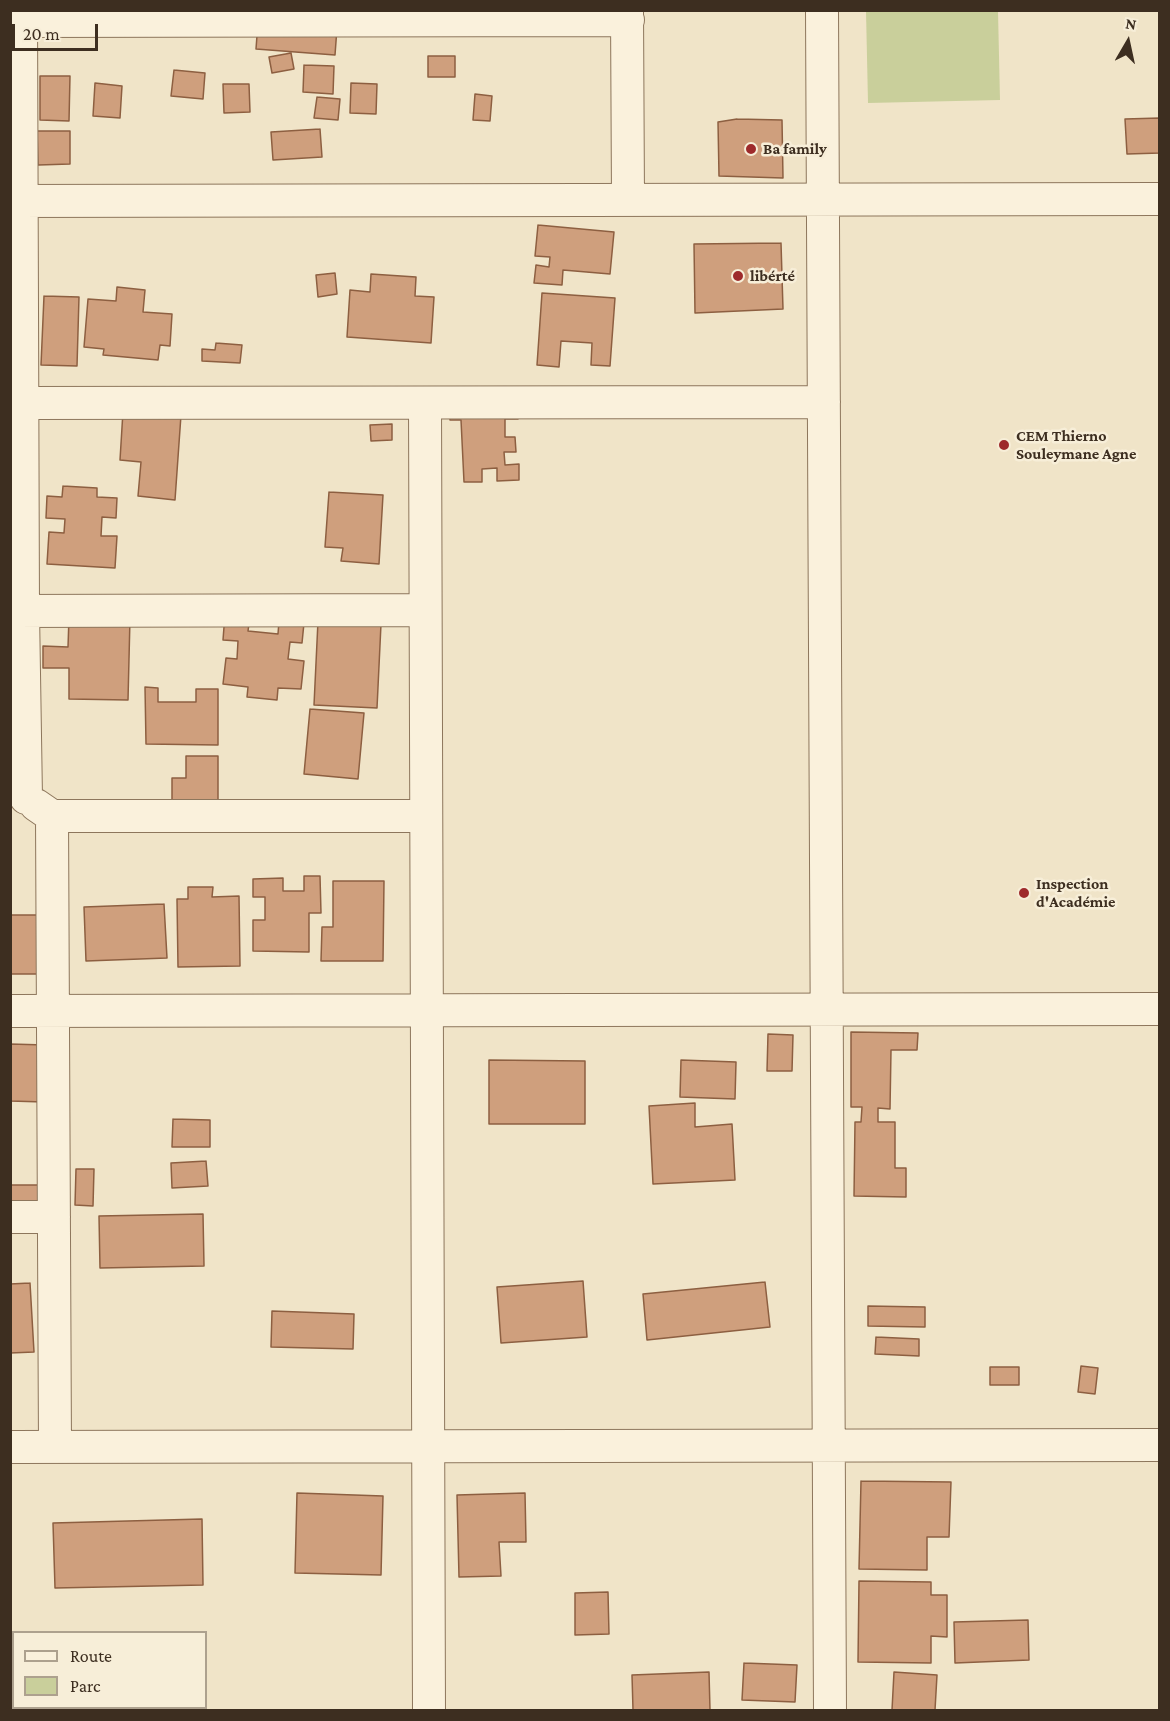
<!DOCTYPE html>
<html>
<head>
<meta charset="utf-8">
<style>
	body { margin:0 }
	#map { position:relative; width:1170px; height:1721px; overflow:hidden; background:#f0e4c8; font-family:"Crimson Pro",serif }
	canvas { display:block }
	.frame { position:absolute; inset:0; border:12px solid #3d2e20; pointer-events:none }
	.legend { position:absolute; left:12px; top:1631px; width:195px; height:78px; box-sizing:border-box; background:#f7eed8; border:2px solid #ada18e; margin:0; padding:8px 10px; list-style:none; font-size:18px; color:#3d2e20 }
	.legend li { display:flex; align-items:center; gap:12px; height:30px }
	.legend b { width:30px; border:2px solid #ada18e }
	.north { position:absolute; left:1098px; top:12px; width:60px; height:60px; -webkit-text-stroke:4px #f7eed8; paint-order:stroke; rotate:9deg; font-size:16px; font-weight:700; line-height:24px; text-align:center; color:#3d2e20 }
	.north::after { content:''; display:block; margin:auto; width:21px; height:27px; background:#3d2e20; clip-path:polygon(50% 0,100% 100%,50% 72%,0 100%) }
	.scale { position:absolute; left:12px; top:24px; width:86px; height:27px; box-sizing:border-box; border:3px solid #3d2e20; border-top:0; padding-left:8px; font-size:18px; line-height:21px; white-space:nowrap; color:#3d2e20; -webkit-text-stroke:4px #f7eed8; paint-order:stroke }
</style>
</head>
<body>
<div id="map">
<canvas width="1170" height="1721"></canvas>
<div class="frame"></div>
<ul class="legend">
<li><b style="height:8px;background:#faf1dc"></b>Route</li>
<li><b style="height:16px;background:#c9cf9b"></b>Parc</li>
</ul>
<div class="north">N</div>
<div class="scale">20 m</div>
</div>
<script>
const g = document.querySelector('canvas').getContext('2d');
g.lineJoin = 'round';
function paint(path, color) {
  g.fillStyle = color;
  g.fill(path, 'evenodd');
}
function toPath(rows) {
  const path = new Path2D();
  for (const r of rows) {
    path.moveTo(r[0], r[1]);
    for (let i = 2; i < r.length; i += 2) path.lineTo(r[i], r[i + 1]);
  }
  return path;
}
function stroke(path, color, width, dash) {
  g.strokeStyle = color;
  g.lineWidth = width;
  g.lineCap = dash ? 'butt' : 'round';
  g.setLineDash(dash || []);
  g.stroke(path);
}
function write(font, color, halo, rows, align = 'center') {
  g.font = font + ' "Crimson Pro",serif';
  g.lineWidth = 5;
  g.setLineDash([]);
  g.textBaseline = 'middle';
  g.strokeStyle = halo;
  g.fillStyle = color;
  for (const [text, x, y, turn = 0] of rows) {
    g.save();
    g.translate(x, y);
    g.rotate((+turn || 0) * Math.PI / 180);
    g.textAlign = isNaN(turn) ? turn : align;
    if (halo) g.strokeText(text, 0, 0);
    g.fillText(text, 0, 0);
    g.restore();
  }
}
const green = toPath([
	[866,11,998,11,1000,100,868,103]
]);
const building = toPath([
	[258,22,337,28,335,55,256,49,258,22],
	[291,53,294,69,272,73,269,57,291,53],
	[428,56,455,56,455,77,428,77,428,56],
	[304,65,334,66,333,94,303,92,304,65],
	[174,70,205,73,203,99,171,96,174,70],
	[40,76,70,76,69,121,40,120,40,76],
	[95,83,122,86,120,118,93,116,95,83],
	[351,83,377,84,376,114,350,113,351,83],
	[223,84,249,84,250,112,224,113,223,84],
	[475,94,492,96,490,121,473,120,475,94],
	[317,97,340,99,338,120,314,118,317,97],
	[1160,118,1160,153,1127,154,1125,119,1160,118],
	[737,119,782,120,783,178,719,176,718,122,737,119],
	[320,129,322,157,273,160,271,132,320,129],
	[37,131,70,131,70,164,38,165,37,131],
	[538,225,614,232,610,274,563,270,562,285,534,283,536,265,549,267,550,257,535,256,538,225],
	[781,243,783,309,695,313,694,244,781,243],
	[335,273,337,294,318,297,316,275,335,273],
	[371,274,416,277,415,296,434,297,431,343,347,337,350,290,370,292,371,274],
	[117,287,145,290,143,312,172,314,170,346,160,345,158,360,103,355,104,349,84,347,88,299,116,301,117,287],
	[542,293,615,298,610,366,591,365,592,343,561,341,559,367,537,365,542,293],
	[44,296,79,297,77,366,41,365,44,296],
	[216,343,242,345,240,363,202,361,202,349,215,350,216,343],
	[517,401,518,419,505,419,505,437,515,437,516,452,504,452,505,465,519,464,519,480,497,481,497,468,482,469,482,482,464,482,461,420,450,420,450,403,517,401],
	[123,411,181,415,175,500,138,496,141,462,120,460,123,411],
	[392,424,392,440,371,441,370,425,392,424],
	[63,486,97,488,97,497,117,498,116,518,102,517,101,536,117,536,115,568,47,564,49,532,64,533,65,519,46,518,47,496,62,497,63,486],
	[329,492,383,495,379,564,341,561,343,548,325,547,329,492],
	[225,614,250,616,248,631,278,634,279,621,304,623,302,643,290,642,288,659,304,661,301,689,278,688,277,700,247,697,248,687,223,684,226,658,237,659,238,641,223,640,225,614],
	[69,617,130,618,128,700,69,699,69,668,43,668,43,646,68,647,69,617],
	[318,621,381,624,377,708,314,705,318,621],
	[145,687,158,688,158,702,196,702,196,689,218,689,218,745,146,744,145,687],
	[310,709,364,713,358,779,304,774,310,709],
	[186,756,218,756,218,800,172,801,172,778,186,778,186,756],
	[304,876,320,876,321,913,309,913,309,952,253,951,253,920,265,920,265,897,253,897,253,879,283,878,283,891,304,891,304,876],
	[333,881,384,881,383,961,321,961,322,927,333,927,333,881],
	[188,887,213,887,212,897,239,896,240,966,178,967,177,899,188,899,188,887],
	[164,904,167,958,86,961,84,907,164,904],
	[10,915,42,915,43,974,10,974,10,915],
	[851,1032,918,1033,917,1050,891,1050,890,1109,878,1108,878,1122,895,1122,895,1168,906,1168,906,1197,854,1196,855,1122,861,1122,862,1107,851,1107,851,1032],
	[768,1034,793,1035,792,1071,767,1071,768,1034],
	[10,1044,45,1045,44,1102,10,1101,10,1044],
	[489,1060,585,1061,585,1124,489,1124,489,1060],
	[681,1060,736,1062,735,1099,680,1097,681,1060],
	[695,1103,695,1127,732,1124,735,1180,653,1184,649,1106,695,1103],
	[173,1119,210,1120,210,1147,172,1147,173,1119],
	[206,1161,208,1186,172,1188,171,1163,206,1161],
	[76,1169,94,1169,93,1206,75,1205,76,1169],
	[10,1185,46,1185,46,1216,10,1217,10,1185],
	[203,1214,204,1266,100,1268,99,1216,203,1214],
	[583,1281,587,1337,501,1343,497,1287,583,1281],
	[765,1282,770,1327,647,1340,643,1294,765,1282],
	[30,1283,34,1352,10,1353,10,1284,30,1283],
	[868,1306,925,1307,925,1327,868,1326,868,1306],
	[272,1311,354,1314,353,1349,271,1347,272,1311],
	[876,1337,919,1339,919,1356,875,1354,876,1337],
	[1081,1366,1098,1368,1095,1394,1078,1392,1081,1366],
	[990,1367,1019,1367,1019,1385,990,1385,990,1367],
	[861,1481,951,1482,949,1537,927,1537,927,1570,859,1569,861,1481],
	[297,1493,383,1496,381,1575,295,1573,297,1493],
	[525,1493,526,1542,499,1542,501,1576,459,1577,457,1495,525,1493],
	[202,1519,203,1585,55,1588,53,1523,202,1519],
	[859,1581,931,1582,931,1595,947,1595,947,1637,931,1636,931,1663,858,1662,859,1581],
	[608,1592,609,1634,575,1635,575,1593,608,1592],
	[1028,1620,1029,1660,955,1663,954,1622,1028,1620],
	[744,1663,797,1665,795,1702,742,1700,744,1663],
	[709,1672,710,1710,633,1710,632,1675,709,1672],
	[894,1672,937,1675,935,1710,892,1710,894,1672]
]);
const street = toPath([
	[21,10,23,611,26,798],
	[627,10,628,200],
	[822,10,830,1710],
	[21,21,628,20],
	[10,201,1160,199],
	[22,403,824,402],
	[425,403,429,1710],
	[10,611,425,610],
	[36,805,52,816,426,816],
	[52,816,55,1447],
	[10,1011,1160,1009],
	[10,1217,54,1217],
	[10,1447,1160,1445]
]);
const markers = [
	[751,149,6,"#9e2a2b"],
	[738,276,6,"#9e2a2b"],
	[1004,445,6,"#9e2a2b"],
	[1024,893,6,"#9e2a2b"]
];
const poiNames = [
	["Ba family",763,149],
	["libérté",750,276],
	["CEM Thierno",1016,436],
	["Souleymane Agne",1016,454],
	["Inspection",1036,884],
	["d'Académie",1036,902]
];
paint(green, '#c9cf9b');
paint(building, '#cf9f7d');
stroke(building, '#8d5f41', 1.5);
stroke(street, '#8d765c', 34);
stroke(street, '#faf1dc', 32);
for (const [x, y, r, color] of markers) {
  const dot = new Path2D();
  dot.arc(x, y, r, 0, 2 * Math.PI);
  g.fillStyle = color;
  g.fill(dot);
  stroke(dot, '#f7eed8', 2);
}
write('bold 16px', '#3d2e20', '#f7eed8', poiNames, 'left');
</script>
</body>
</html>
